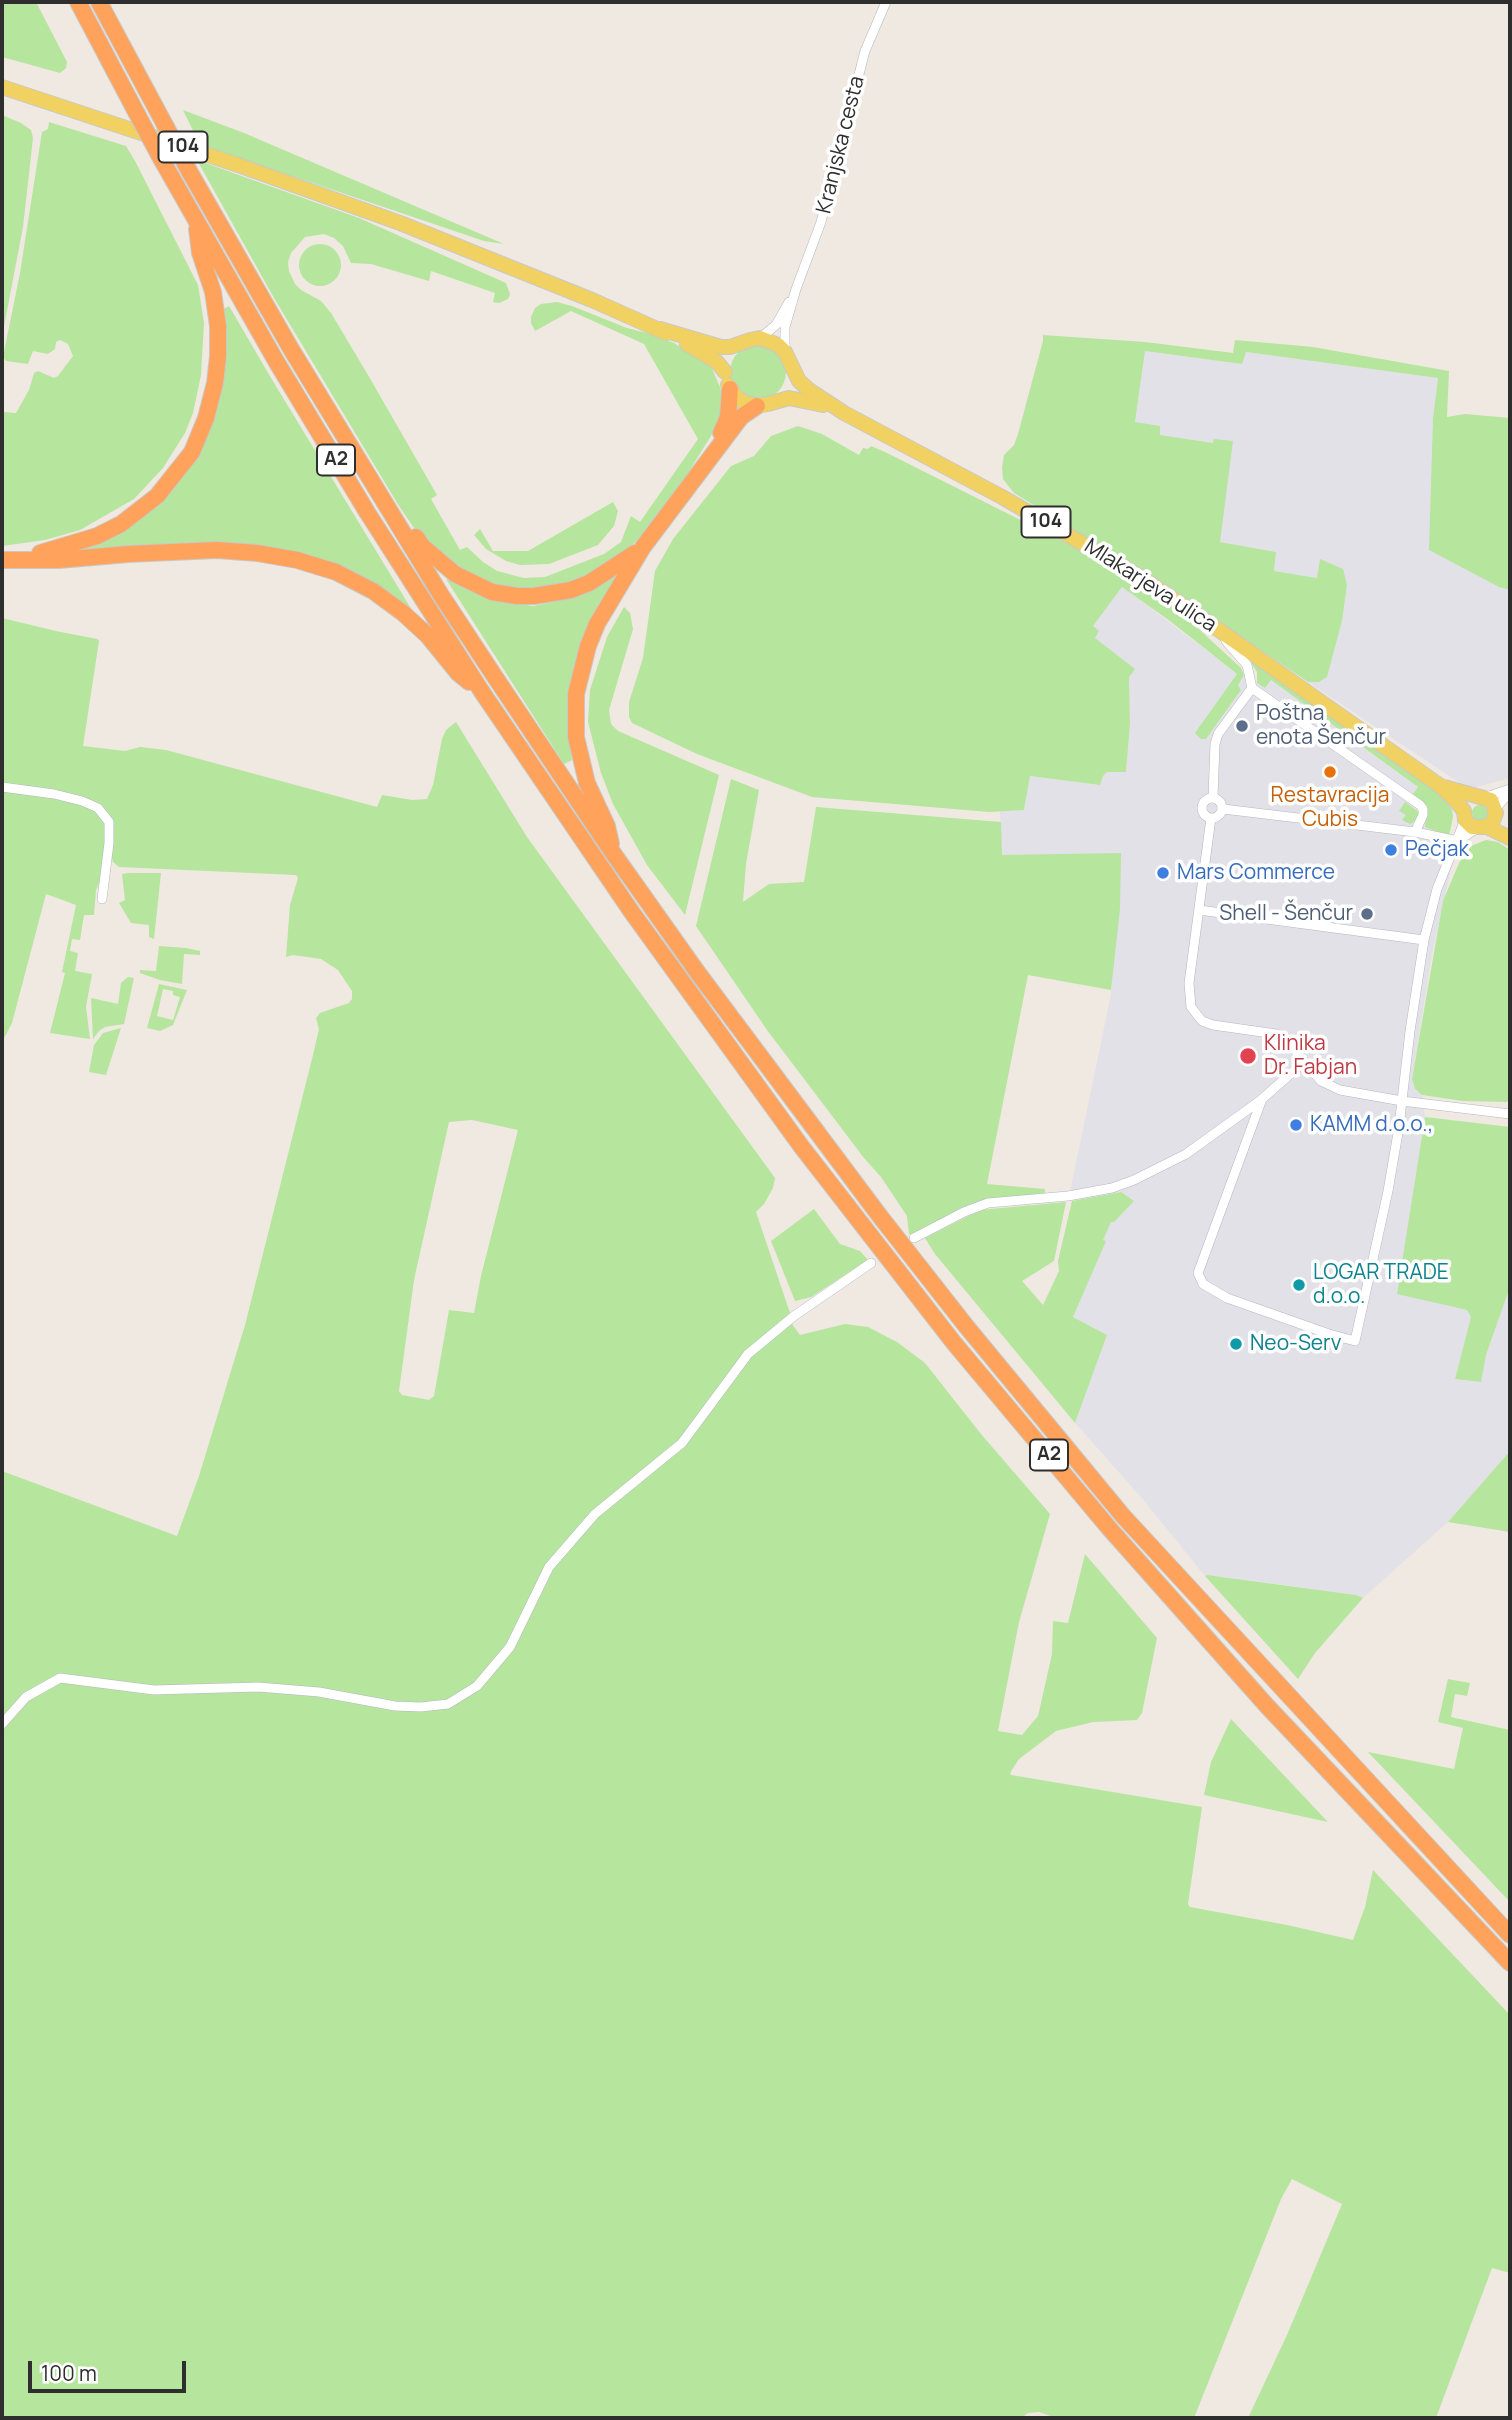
<!DOCTYPE html>
<html>
<head>
<meta charset="utf-8">
<style>
	body { margin:0 }
	#map { position:relative; width:1512px; height:2420px; overflow:hidden; background:#efe9e1; font-family:Manrope,sans-serif }
	canvas { display:block }
	.frame { position:absolute; inset:0; border:4px solid #2e2e2e; pointer-events:none }
	.scale { position:absolute; left:28px; top:2361px; width:158px; height:32px; box-sizing:border-box; border:4px solid #2e2e2e; border-top:0; padding-left:9px; font-size:21px; line-height:24px; white-space:nowrap; color:#2e2e2e; -webkit-text-stroke:5px #fff; paint-order:stroke }
</style>
</head>
<body>
<div id="map">
<canvas width="1512" height="2420"></canvas>
<div class="frame"></div>
<div class="scale">100 m</div>
</div>
<script>
const g = document.querySelector('canvas').getContext('2d');
g.lineJoin = 'round';
function paint(path, color) {
  g.fillStyle = color;
  g.fill(path, 'evenodd');
}
function toPath(rows) {
  const path = new Path2D();
  for (const r of rows) {
    if (r.length === 3) {
      path.moveTo(r[0] + r[2], r[1]);
      path.arc(r[0], r[1], r[2], 0, 2 * Math.PI);
      continue;
    }
    path.moveTo(r[0], r[1]);
    for (let i = 2; i < r.length; i += 2) path.lineTo(r[i], r[i + 1]);
  }
  return path;
}
function stroke(path, color, width, dash) {
  g.strokeStyle = color;
  g.lineWidth = width;
  g.lineCap = dash ? 'butt' : 'round';
  g.setLineDash(dash || []);
  g.stroke(path);
}
function write(font, color, halo, rows, align = 'center') {
  g.font = font + ' Manrope,sans-serif';
  g.lineWidth = 7;
  g.setLineDash([]);
  g.textBaseline = 'middle';
  g.strokeStyle = halo;
  g.fillStyle = color;
  for (const [text, x, y, turn = 0] of rows) {
    g.save();
    g.translate(x, y);
    g.rotate((+turn || 0) * Math.PI / 180);
    g.textAlign = isNaN(turn) ? turn : align;
    if (halo) g.strokeText(text, 0, 0);
    g.fillText(text, 0, 0);
    g.restore();
  }
}
const industrial = toPath([
	[1145,351,1242,364,1245,352,1438,378,1433,418,1433,550,1499,587,1510,590,1510,778,1469,789,1308,682,1319,682,1327,677,1342,621,1347,585,1320,559,1317,578,1274,571,1276,552,1220,542,1214,439,1214,443,1159,435,1135,422],
	[1122,586,1237,674,1224,695,1206,739,1241,690,1238,685,1244,675,1265,688,1271,680,1418,787,1422,801,1427,807,1426,827,1449,836,1457,843,1432,954,1412,1079,1415,1089,1422,1095,1425,1117,1398,1293,1467,1310,1471,1317,1455,1379,1480,1382,1486,1355,1510,1287,1510,1451,1448,1522,1363,1598,1356,1595,1278,1584,1207,1575,1205,1576,1141,1497,1075,1423,1107,1335,1073,1317,1121,1192,1072,1201,1070,1192,1111,994,1112,976,1001,855,1000,811,1024,810,1030,776,1100,785,1103,776,1107,772,1126,771,1130,724,1129,677,1094,637,1093,626]
]);
const green = toPath([
	[2,2,36,2,67,62,66,68,60,73,2,57],
	[183,110,244,133,504,244,484,241,200,145],
	[2,115,21,123,31,130,33,138,23,227,2,337],
	[49,122,126,146,135,161,198,285,204,323,201,375,193,413,185,433,163,468,134,499,80,530,45,540,2,546,2,429,4,412,16,413,29,390,34,373,38,371,54,378,58,376,73,356,68,344,60,340,56,342,55,349,48,354,33,351,28,364,6,361,3,357,20,273,42,132,48,129],
	[197,160,359,218,506,283,510,294,508,299,499,303,493,302,495,293,431,271,429,281,371,264,351,263,343,246,334,238,324,234,305,237,291,253,288,262,289,271,295,284,301,290,321,301,331,313,368,375,437,495,431,499,460,550,467,547,483,562,497,571,524,578,545,577,604,554,621,542,631,516,640,522,698,439,644,344,571,311,535,331,531,323,531,317,535,308,541,304,557,302,572,306,627,328,647,333,674,343,711,366,725,399,725,404,714,431,672,499,630,548,584,581,540,591,487,586,427,547,399,506,274,298],
	[320,265,21],
	[229,306,271,378,415,615,312,560,83,550,170,492,186,473,200,449,215,414,219,396,221,311],
	[1043,335,1145,342,1233,353,1235,340,1313,347,1449,371,1447,417,1465,414,1510,418,1510,590,1499,587,1429,550,1433,418,1438,378,1246,352,1242,364,1145,351,1135,422,1160,426,1160,435,1213,443,1214,439,1233,441,1220,542,1276,552,1274,571,1317,578,1320,559,1343,569,1347,585,1342,621,1330,666,1327,677,1319,682,1308,682,1175,592,1014,493,1003,479,1002,467,1004,455,1014,445,1018,434,1043,341],
	[758,372,28],
	[798,426,822,434,859,455,863,448,868,449,871,446,885,452,1098,559,1176,609,1189,620,1241,668,1244,675,1238,685,1241,690,1206,739,1201,739,1195,733,1237,674,1170,621,1122,587,1093,626,1099,631,1095,638,1135,669,1129,677,1130,724,1126,772,1107,772,1103,776,1100,785,1030,776,1024,810,989,812,812,797,697,754,632,723,629,717,629,702,643,658,655,571,673,539,731,466,754,456,771,436],
	[613,502,618,511,614,526,598,545,549,564,520,565,506,561,486,549,474,535,480,529,493,551,528,551],
	[620,573,606,598,569,741,572,760,564,764,446,579,488,599,533,606,576,597,597,587,615,574],
	[624,607,630,613,633,629,609,710,611,724,618,731,719,775,685,915,647,865,613,804,601,773,588,722,590,690,607,637],
	[2,618,56,631,97,639,99,641,83,746,125,751,140,747,166,750,377,807,382,795,412,800,427,799,433,785,442,739,446,730,456,722,527,837,775,1178,773,1188,764,1204,756,1212,790,1313,771,1329,773,1336,789,1324,792,1324,800,1335,845,1324,868,1327,897,1342,925,1363,981,1434,1050,1514,1019,1622,998,1731,1022,1735,1038,1716,1052,1654,1053,1621,1068,1623,1085,1554,1157,1638,1142,1713,1137,1720,1093,1722,1056,1731,1019,1759,1010,1773,1011,1775,1202,1807,1188,1904,1190,1907,1287,1925,1353,1940,1365,1907,1373,1870,1510,2015,1510,2273,1492,2268,1436,2418,1248,2418,1287,2335,1342,2204,1292,2179,1281,2199,1194,2418,1056,2418,1039,2412,1028,2413,1021,2418,2,2418,2,1471,177,1536,199,1476,245,1325,313,1055,319,1029,316,1018,320,1013,349,1003,352,999,352,991,338,970,321,959,293,955,286,957,290,905,298,878,296,875,119,867,113,862,109,846,104,846,106,858,104,873,96,890,94,915,84,915,80,940,72,939,70,951,78,953,75,971,92,974,86,1007,90,1039,50,1033,65,973,62,972,76,905,46,894,12,1023,2,1042],
	[472,1120,518,1130,481,1276,474,1313,449,1310,434,1396,429,1400,402,1395,399,1391,414,1280,449,1122],
	[1246,655,1440,794,1452,809,1453,817,1449,836,1425,827,1427,807,1413,794,1418,787,1271,680,1265,688,1257,683,1257,672],
	[731,779,759,790,746,864,743,902,769,884,804,882,816,807,1001,822,1002,855,1121,853,1120,909,1111,990,1028,975,987,1184,1045,1189,1045,1193,983,1200,961,1208,913,1234,909,1234,907,1216,881,1177,864,1158,767,1030,696,926],
	[1405,802,1420,813,1414,822,1410,824,1402,820,1406,815,1399,811],
	[1480,813,8],
	[1486,840,1498,842,1510,850,1509,1099,1507,1102,1463,1101,1422,1095,1415,1089,1412,1079,1443,901,1459,863,1471,846],
	[129,873,161,873,154,939,149,937,149,925,131,923,119,903,125,900,122,874],
	[159,946,186,948,200,951,200,955,184,954,182,984,160,980,140,973,140,970,156,971],
	[128,977,134,978,124,1024,105,1027,99,1031,93,1039,91,998,118,1004,121,983],
	[159,984,187,990,173,1025,160,1031,147,1028],
	[163,989,173,991,173,995,180,997,173,1020,157,1016],
	[121,1028,106,1075,89,1072,94,1045,103,1033],
	[1425,1117,1510,1127,1510,1287,1486,1355,1481,1382,1455,1379,1471,1317,1467,1310,1397,1294],
	[1121,1192,1134,1201,1114,1222,1111,1222,1103,1240,1106,1241,1073,1317,1107,1335,1075,1423,935,1254,925,1238,980,1210,1066,1202,1054,1261,1022,1281,1043,1305,1059,1271,1058,1261,1072,1201],
	[814,1209,840,1244,860,1251,868,1260,811,1297,795,1301,771,1241],
	[1510,1451,1510,1532,1448,1522],
	[1207,1575,1356,1595,1363,1598,1315,1653,1298,1679,1205,1576],
	[1448,1679,1470,1683,1467,1696,1455,1694,1451,1717,1510,1730,1510,1902,1368,1752,1454,1769,1463,1728,1438,1722],
	[1231,1719,1326,1820,1328,1822,1204,1795,1211,1762]
]);
const minor = toPath([
	[760,338,776,325,789,302],
	[785,352,785,327,796,289,821,222,865,51,886,2],
	[1252,688,1420,805,1423,809,1423,815,1415,832],
	[2,787,54,794,82,801,98,808,109,822,109,843,102,899],
	[1213,797,1215,744,1218,734,1252,688,1247,665,1226,641],
	[1486,797,1510,789],
	[1212,808,10],
	[1496,808,1510,792],
	[1223,809,1415,832,1458,841,1477,828],
	[1211,818,1189,983,1191,1007,1202,1021,1213,1025,1276,1034,1285,1039,1321,1081,1340,1090,1402,1101,1510,1114],
	[1199,910,1424,940],
	[1304,1062,1262,1099,1198,1273,1203,1284,1227,1298,1329,1334,1355,1341,1388,1191,1399,1127,1410,1031,1424,940,1437,889,1465,820],
	[914,1238,964,1212,988,1203,1068,1196,1112,1188,1134,1180,1186,1154,1261,1100],
	[2,1724,26,1697,60,1678,154,1690,258,1687,319,1692,395,1706,421,1707,448,1704,477,1686,510,1647,549,1567,595,1514,682,1443,748,1354,794,1316,871,1263]
]);
const primary = toPath([
	[2,87,238,165,400,223,592,300,666,333],
	[660,329,721,347,730,347,750,340,760,338,778,345,785,352,799,381,809,390,844,413,1002,497,1142,578,1199,616,1439,785,1457,802,1464,811,1465,820,1472,827,1487,827,1510,838],
	[687,344,717,362,725,372],
	[728,385,737,398,746,403,757,406,768,404,789,398,823,405],
	[1444,787,1491,800,1496,813,1492,823,1487,827]
]);
const motorway = toPath([
	[78,2,136,112],
	[99,2,165,125],
	[159,155,276,361,367,512,482,692,631,911,801,1146,954,1343,1109,1528,1267,1706,1510,1963],
	[188,169,291,349,441,595,495,677,613,853,698,973,879,1215,966,1326,1123,1516,1510,1935],
	[721,433,728,417,730,389],
	[416,537,422,546,455,574,492,592,517,596,534,596,571,590,589,583,635,553],
	[40,553,97,536,121,524,157,496,192,452,206,418,215,383,218,356,218,326,213,292,200,253,197,229],
	[2,560,59,560,128,554,217,550,257,553,297,560,336,572,373,591,403,613,428,636,458,673,469,682],
	[611,844,607,826,587,783,576,737,576,694,588,646,597,624,643,547,741,417,757,406]
]);
const motorwayBridge = toPath([
	[136,112,159,155],
	[165,125,188,169]
]);
const markers = [
	[1242,726,7,"#5c6f8a"],
	[1330,772,7,"#e8710a"],
	[1391,850,7,"#3f7fe0"],
	[1163,873,7,"#3f7fe0"],
	[1367,914,7,"#5c6f8a"],
	[1248,1056,9,"#e0444e"],
	[1296,1125,7,"#3f7fe0"],
	[1299,1285,7,"#0f9aa8"],
	[1236,1344,7,"#0f9aa8"]
];
const shields = [
	[183,147,49],
	[336,460,38],
	[1046,522,49],
	[1049,1455,38]
];
const shieldNames = [
	["104",183,147],
	["A2",336,460],
	["104",1046,522],
	["A2",1049,1455]
];
const streetNames = [
	["Kranjska cesta",841,145,-76],
	["Mlakarjeva ulica",1150,586,33]
];
const serviceNames = [
	["Poštna",1256,714],
	["enota Šenčur",1256,738],
	["Shell - Šenčur",1353,914,"right"]
];
const foodNames = [
	["Restavracija",1330,796],
	["Cubis",1330,820]
];
const shopNames = [
	["Pečjak",1405,850],
	["Mars Commerce",1177,873],
	["KAMM d.o.o.,",1310,1125]
];
const healthNames = [
	["Klinika",1264,1044],
	["Dr. Fabjan",1264,1068]
];
const cultureNames = [
	["LOGAR TRADE",1313,1273],
	["d.o.o.",1313,1297],
	["Neo-Serv",1250,1344]
];
paint(industrial, '#e3e1e8');
paint(green, '#b6e59e');
stroke(minor, '#b4b7c1', 10);
stroke(primary, '#c9c9c9', 16);
stroke(motorway, '#c9c9c9', 18);
stroke(minor, '#fff', 9);
stroke(primary, '#f2d163', 14);
stroke(motorway, '#ffa35c', 16);
stroke(motorwayBridge, '#c9c9c9', 18, []);
stroke(motorwayBridge, '#ffa35c', 16);
for (const [x, y, r, color] of markers) {
  const dot = new Path2D();
  dot.arc(x, y, r, 0, 2 * Math.PI);
  g.fillStyle = color;
  g.fill(dot);
  stroke(dot, '#fff', 2.5);
}
for (const [x, y, w] of shields) {
  const box = new Path2D();
  box.roundRect(x - w / 2, y - 15.5, w, 31, 5);
  g.fillStyle = '#fff';
  g.fill(box);
  stroke(box, '#2e2e2e', 2);
}
write('bold 19px', '#2e2e2e', null, shieldNames);
write('21px', '#2e2e2e', '#fff', streetNames);
write('21px', '#4e5e75', '#fff', serviceNames, 'left');
write('21px', '#c56008', '#fff', foodNames);
write('21px', '#366cbe', '#fff', shopNames, 'left');
write('21px', '#be3a42', '#fff', healthNames, 'left');
write('21px', '#0d838f', '#fff', cultureNames, 'left');
</script>
</body>
</html>
